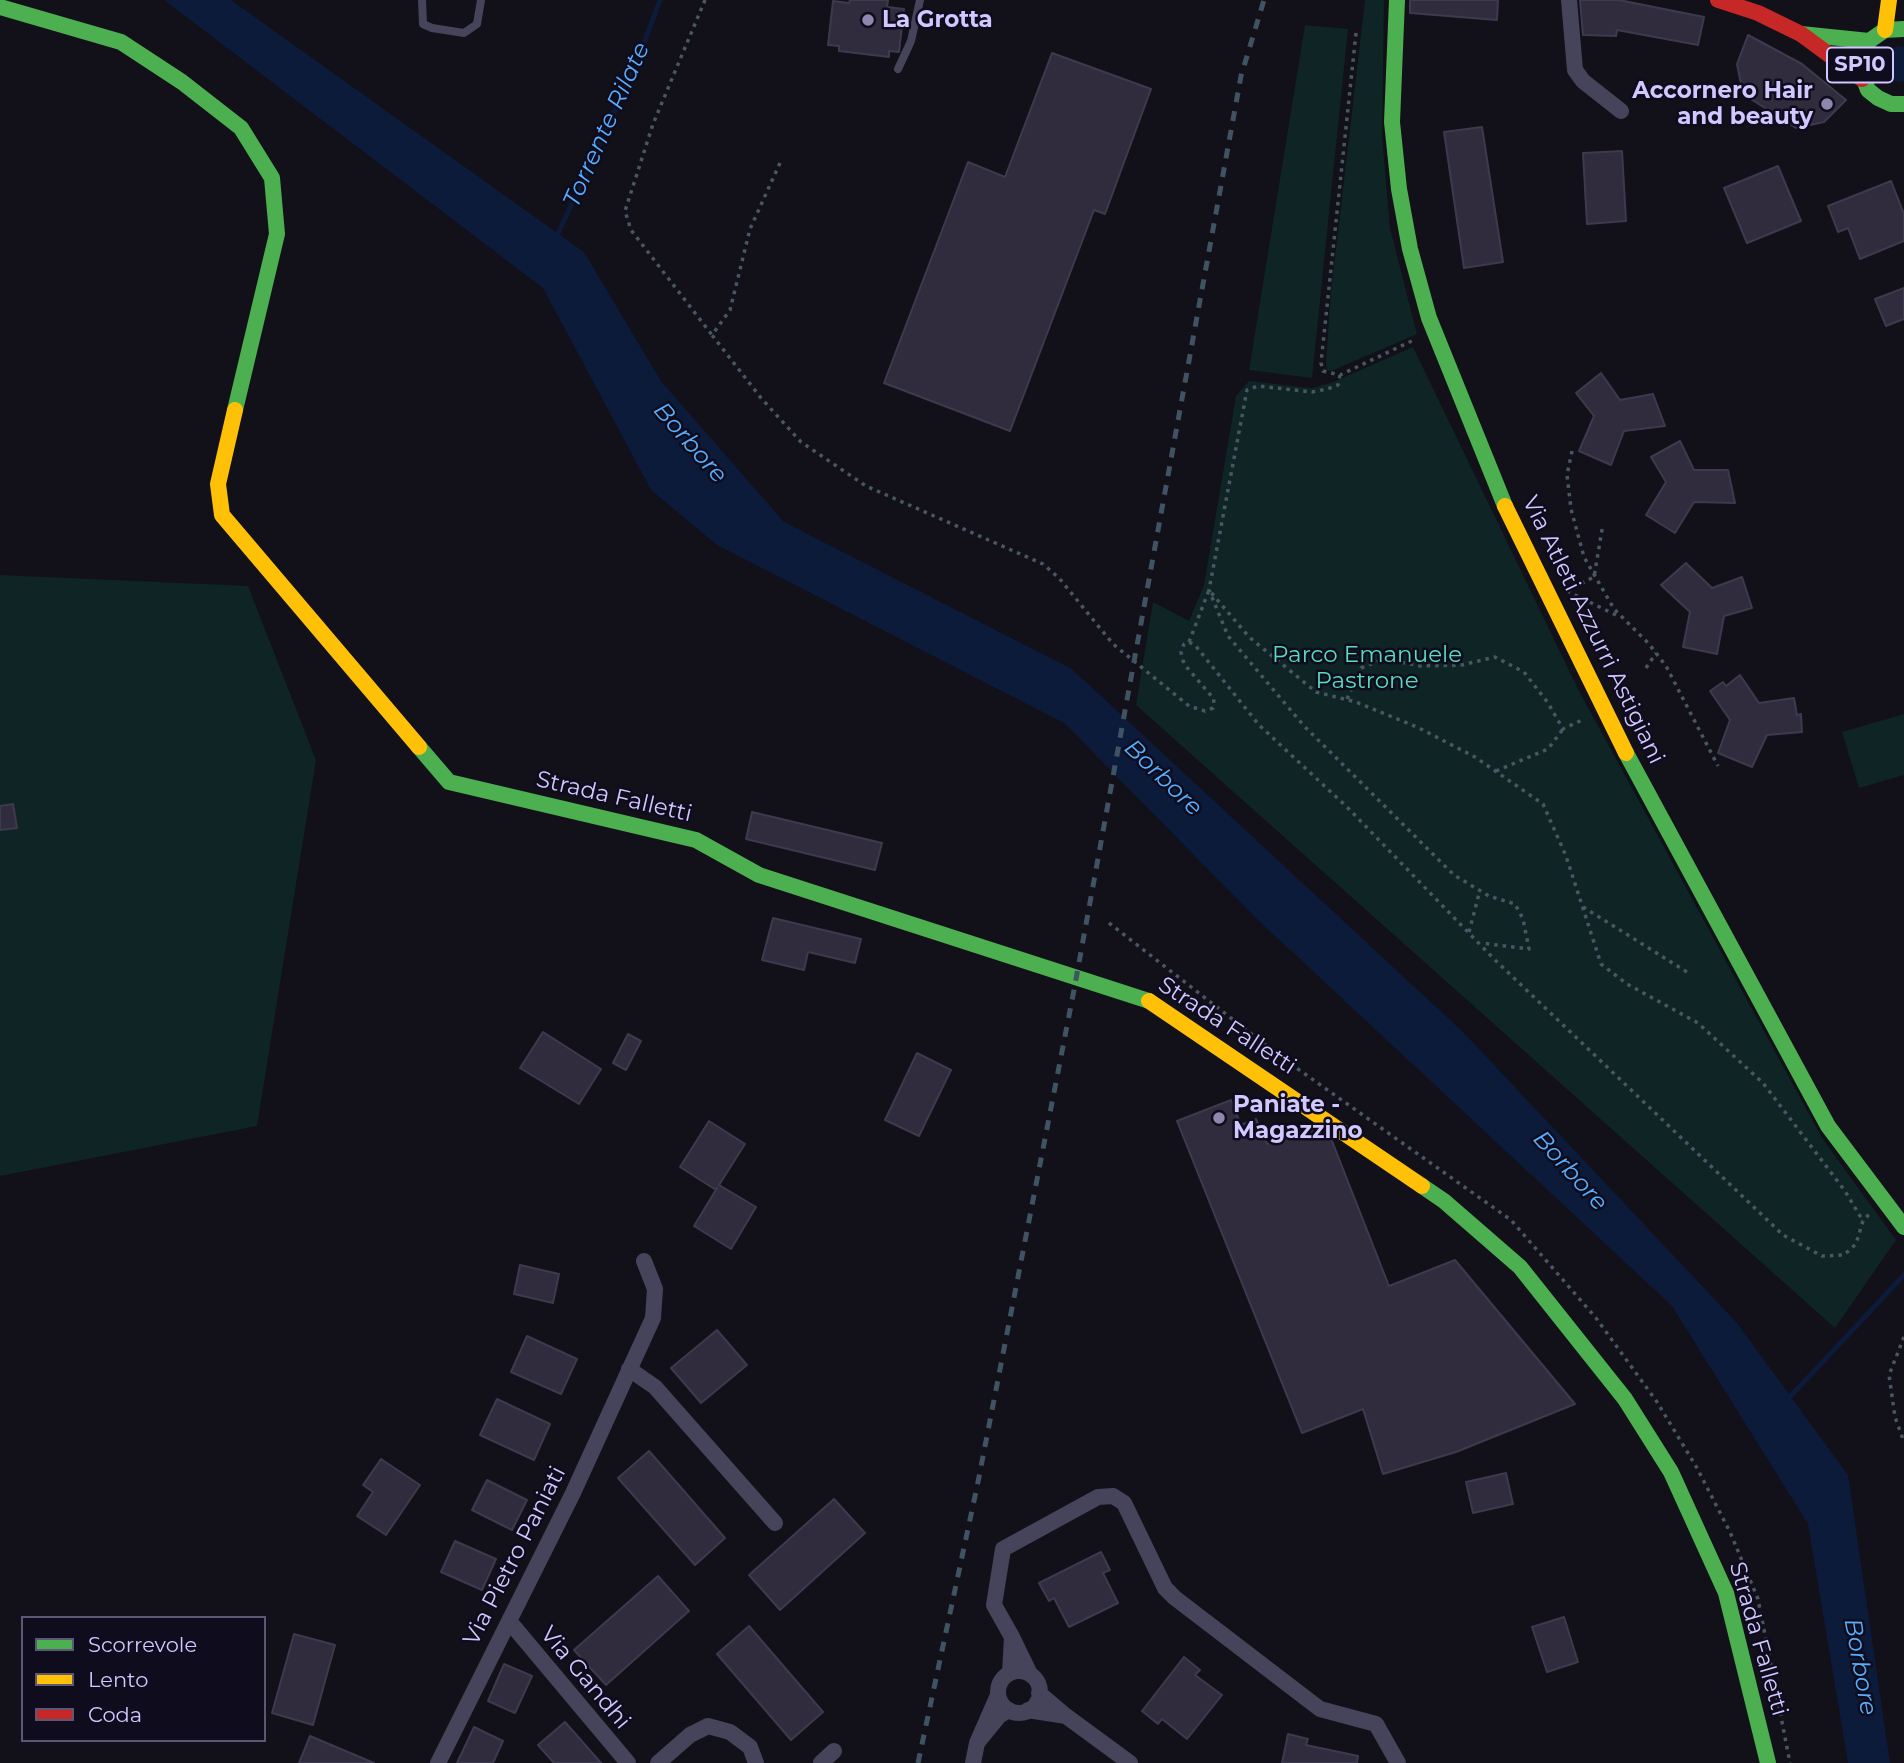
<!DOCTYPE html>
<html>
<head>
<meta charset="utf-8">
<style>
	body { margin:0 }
	#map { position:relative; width:1904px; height:1763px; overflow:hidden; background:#121019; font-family:Montserrat,sans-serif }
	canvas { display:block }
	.legend { position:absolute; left:21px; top:1616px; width:245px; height:126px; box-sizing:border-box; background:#0f0c1d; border:2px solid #5c5777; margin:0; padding:9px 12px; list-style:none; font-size:21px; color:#d0c8ff }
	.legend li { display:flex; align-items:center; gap:14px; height:35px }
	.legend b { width:35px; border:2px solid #5c5777 }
</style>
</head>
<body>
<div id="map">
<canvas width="1904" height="1763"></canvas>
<ul class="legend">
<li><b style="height:9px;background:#4caf50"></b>Scorrevole</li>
<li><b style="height:9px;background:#ffc107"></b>Lento</li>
<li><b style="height:9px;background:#c62828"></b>Coda</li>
</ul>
</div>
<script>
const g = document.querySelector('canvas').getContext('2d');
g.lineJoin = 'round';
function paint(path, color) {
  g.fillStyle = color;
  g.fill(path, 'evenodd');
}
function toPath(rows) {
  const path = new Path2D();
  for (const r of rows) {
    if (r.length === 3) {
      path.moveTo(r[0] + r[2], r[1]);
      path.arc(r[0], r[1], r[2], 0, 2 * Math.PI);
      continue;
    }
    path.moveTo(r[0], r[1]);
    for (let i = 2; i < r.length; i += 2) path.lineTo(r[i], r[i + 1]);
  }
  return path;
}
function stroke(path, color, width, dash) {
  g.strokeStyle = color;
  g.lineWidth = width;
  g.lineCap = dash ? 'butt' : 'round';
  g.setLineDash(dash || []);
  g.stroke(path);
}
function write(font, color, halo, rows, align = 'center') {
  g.font = font + ' Montserrat,sans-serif';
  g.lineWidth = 5;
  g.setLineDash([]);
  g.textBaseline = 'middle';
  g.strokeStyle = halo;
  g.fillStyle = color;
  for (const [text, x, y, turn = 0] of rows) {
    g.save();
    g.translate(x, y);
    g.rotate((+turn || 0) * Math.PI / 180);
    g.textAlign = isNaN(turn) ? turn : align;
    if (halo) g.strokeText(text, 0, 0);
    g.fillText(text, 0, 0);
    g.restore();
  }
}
const green = toPath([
	[1365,0,1384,0,1382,136,1390,228,1417,334,1331,371,1327,370,1326,362,1331,292],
	[1305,25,1348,29,1312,378,1249,370],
	[1413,347,1578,689,1822,1138,1896,1240,1835,1328,1136,705,1153,602,1189,621,1204,585,1236,396,1249,381,1311,388,1331,383],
	[0,575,248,586,316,760,257,1126,0,1176],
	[1904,714,1904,775,1859,788,1842,732]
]);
const water = toPath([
	[164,0,231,0,584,252,661,381,784,522,1072,669,1463,1032,1737,1323,1848,1475,1890,1763,1848,1763,1808,1524,1672,1306,1258,920,1064,723,717,545,651,490,543,288],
	[1897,46,1904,47,1904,81,1900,82,1888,79,1881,69,1882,57]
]);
const stream = toPath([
	[556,238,636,65,660,0],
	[1786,1401,1904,1275]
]);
const building = toPath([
	[850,0,888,0,887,7,904,9,899,52,889,51,889,57,839,51,839,46,828,45,833,1,849,3,850,0],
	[1410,0,1498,0,1497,20,1410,13,1410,0],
	[1580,0,1619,0,1704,17,1698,45,1617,30,1616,36,1583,35,1580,0],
	[1748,35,1802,64,1846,100,1824,122,1796,128,1743,94,1737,64,1748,35],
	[1052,53,1151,89,1105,214,1094,210,1010,431,884,383,968,162,1005,177,1052,53],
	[1482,127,1503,262,1464,268,1444,132,1482,127],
	[1622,151,1626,221,1587,224,1583,153,1622,151],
	[1778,166,1801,221,1747,243,1724,188,1778,166],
	[1891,181,1904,214,1904,241,1860,259,1848,228,1838,232,1828,206,1891,181],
	[1904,288,1904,319,1886,326,1875,299,1904,288],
	[1601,373,1620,400,1653,394,1665,426,1624,431,1611,465,1579,451,1594,416,1576,393,1601,373],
	[1680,441,1694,470,1728,470,1735,503,1694,502,1675,533,1646,515,1666,482,1651,457,1680,441],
	[1686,563,1712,588,1742,577,1752,608,1724,616,1717,654,1683,647,1690,612,1661,585,1686,563],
	[1740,675,1759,703,1794,698,1797,715,1801,714,1802,732,1767,735,1752,767,1718,753,1730,720,1710,691,1723,682,1726,686,1740,675],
	[13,804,17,828,0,830,0,806,13,804],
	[752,812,882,843,875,870,746,839,752,812],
	[773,918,861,939,855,963,808,952,804,970,762,960,773,918],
	[543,1032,601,1069,579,1104,520,1068,543,1032],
	[628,1034,641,1041,626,1070,613,1063,628,1034],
	[917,1053,951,1070,919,1136,885,1120,917,1053],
	[1231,1100,1241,1125,1256,1119,1267,1144,1313,1128,1332,1141,1389,1286,1455,1260,1575,1404,1456,1452,1383,1474,1363,1409,1302,1433,1177,1121,1231,1100],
	[709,1121,745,1144,719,1185,756,1207,731,1249,694,1226,717,1188,716,1190,680,1167,709,1121],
	[520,1265,559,1274,553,1303,514,1294,520,1265],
	[717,1330,747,1365,701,1403,671,1368,717,1330],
	[527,1336,577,1359,561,1394,511,1372,527,1336],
	[497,1399,550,1424,534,1460,480,1435,497,1399],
	[649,1451,725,1538,695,1565,618,1478,649,1451],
	[381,1459,420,1485,386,1535,357,1516,373,1492,363,1485,381,1459],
	[1506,1473,1513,1504,1473,1513,1466,1482,1506,1473],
	[487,1480,527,1500,512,1530,472,1510,487,1480],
	[834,1499,865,1533,780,1610,749,1575,834,1499],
	[455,1541,496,1559,482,1590,441,1572,455,1541],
	[1101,1552,1110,1570,1103,1573,1118,1603,1069,1627,1054,1598,1049,1601,1039,1583,1101,1552],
	[658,1576,689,1611,606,1685,574,1650,658,1576],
	[1564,1617,1578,1662,1547,1672,1532,1627,1564,1617],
	[749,1626,823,1712,791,1740,717,1654,749,1626],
	[294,1634,335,1645,313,1725,272,1713,294,1634],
	[1184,1657,1200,1670,1195,1675,1222,1695,1187,1739,1162,1719,1158,1724,1142,1711,1184,1657],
	[504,1664,532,1676,515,1713,488,1701,504,1664],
	[565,1722,601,1763,554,1763,538,1745,565,1722],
	[474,1727,503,1741,493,1763,457,1763,474,1727],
	[1288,1734,1308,1739,1306,1745,1358,1756,1357,1763,1282,1763,1288,1734],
	[310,1736,374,1763,299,1763,310,1736]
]);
const path = toPath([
	[705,0,653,124,625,211,631,230,712,335],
	[1356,33,1321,363,1323,371,1340,375,1416,339],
	[780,163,750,229,730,310,712,335,761,398,801,442,866,486,1043,564,1059,578,1113,644,1189,706,1205,711,1213,708,1214,699,1184,664,1181,652,1184,644,1189,642,1195,645,1259,725,1347,807,1494,959,1783,1235,1822,1256,1844,1255,1856,1244,1863,1221,1871,1212],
	[1340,375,1338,385,1327,389,1312,392,1258,386,1247,390,1209,590,1228,636,1304,726,1454,875,1489,896,1515,904,1523,919,1529,949,1481,943],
	[1572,451,1567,475,1571,509,1584,557,1614,609,1649,644,1666,666,1718,766],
	[1566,591,1594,577,1603,524],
	[1567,591,1620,617],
	[1189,642,1209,590,1249,637,1316,692,1356,702,1419,728,1475,757,1543,804,1566,856,1601,964,1627,984,1698,1023,1763,1083,1845,1191,1863,1221],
	[1646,668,1656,653],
	[1347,699,1361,668,1384,659,1421,666,1462,665,1495,657,1524,672,1548,703,1563,729,1584,719],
	[1496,771,1548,749,1563,729],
	[1583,907,1687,972],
	[1109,923,1281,1057,1511,1220,1596,1318,1657,1402,1697,1468,1730,1532,1758,1599,1790,1763],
	[1469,932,1480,890],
	[1904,1337,1889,1375,1895,1417,1904,1442]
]);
const lane = toPath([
	[422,0,423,24,432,28,464,33,477,24,481,0],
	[898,69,911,41,920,0]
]);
const street = toPath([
	[1569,0,1575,70,1583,81,1621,111],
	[629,1369,655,1387,775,1523],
	[509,1621,628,1763],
	[1012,1637,994,1605,1003,1549,1098,1497,1113,1496,1124,1503,1165,1588,1175,1598,1320,1709,1376,1724,1398,1763],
	[1019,1692,21],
	[1010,1673,1012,1637,1030,1674],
	[998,1695,977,1743,999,1716,1009,1710],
	[1028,1710,1066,1716,1039,1693],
	[1066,1716,1130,1763],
	[438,1763,573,1493,653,1318,655,1289,644,1261],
	[658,1763,690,1735,708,1726,730,1732,750,1747,756,1763],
	[821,1763,834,1751],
	[973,1763,977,1743]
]);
const fast = toPath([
	[1397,0,1392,122,1399,189,1410,249,1429,318,1505,506],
	[0,7,121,42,182,82,241,128,272,178,277,234,235,410],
	[1904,29,1885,30,1869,41,1860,69,1868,90,1878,98,1891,104,1904,104],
	[1801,34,1869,41],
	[419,747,449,782,696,840,759,875,1149,1001],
	[1626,753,1828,1126,1904,1227],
	[1422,1186,1444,1201,1520,1267,1625,1399,1671,1472,1726,1593,1768,1763]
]);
const slow = toPath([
	[1885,30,1889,0],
	[235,410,218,484,222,515,419,747],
	[1505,506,1626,753],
	[1149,1001,1422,1186]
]);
const jam = toPath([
	[1718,0,1758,13,1801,34,1862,79]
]);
const rail = toPath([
	[918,1763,978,1482,1074,990,1241,76,1264,0]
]);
const markers = [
	[868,20,7,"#8e88ae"],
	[1827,104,7,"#8e88ae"],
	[1219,1118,7,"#8e88ae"]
];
const shields = [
	[1860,65,66]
];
const shieldNames = [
	["SP10",1860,65]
];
const poiNames = [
	["La Grotta",882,20],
	["Accornero Hair",1813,91,"right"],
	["and beauty",1813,117,"right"],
	["Paniate -",1233,1105],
	["Magazzino",1233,1131]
];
const streetNames = [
	["Via Atleti Azzurri Astigiani",1593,630,64],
	["Strada Falletti",614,797,13],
	["Strada Falletti",1227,1026,33],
	["Via Pietro Paniati",515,1556,-63],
	["Strada Falletti",1758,1639,74],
	["Via Gandhi",585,1678,50]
];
const parkNames = [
	["Parco Emanuele",1367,655],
	["Pastrone",1367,681]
];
const waterNames = [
	["Torrente Rilate",607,125,-66],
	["Borbore",690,443,49],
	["Borbore",1163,778,44],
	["Borbore",1570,1171,48],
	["Borbore",1860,1667,80]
];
paint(green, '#0f2425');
paint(water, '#0c1b3a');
stroke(stream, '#0c1b3a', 5);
paint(building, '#302c3d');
stroke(building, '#3e3a4e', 2);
stroke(path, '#485764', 3.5, [3.5, 5]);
stroke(lane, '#46445a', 8);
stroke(street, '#46445a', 16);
stroke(fast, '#4caf50', 16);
stroke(slow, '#ffc107', 16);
stroke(jam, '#c62828', 16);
stroke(rail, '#3f5363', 5, [10, 9]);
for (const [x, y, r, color] of markers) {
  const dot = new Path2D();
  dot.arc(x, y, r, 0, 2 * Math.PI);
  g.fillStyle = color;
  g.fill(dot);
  stroke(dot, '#0f0c1d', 2.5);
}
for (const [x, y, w] of shields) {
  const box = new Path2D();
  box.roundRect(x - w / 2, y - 17.5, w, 35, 5);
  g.fillStyle = '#0f0c1d';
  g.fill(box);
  stroke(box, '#d0c8ff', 2);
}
write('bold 21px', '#d0c8ff', null, shieldNames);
write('bold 23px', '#d0c8ff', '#0f0c1d', poiNames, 'left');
write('23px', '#d0c8ff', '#0f0c1d', streetNames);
write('23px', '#56ddbf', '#0f0c1d', parkNames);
write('italic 24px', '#57adfe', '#0f0c1d', waterNames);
</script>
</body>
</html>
